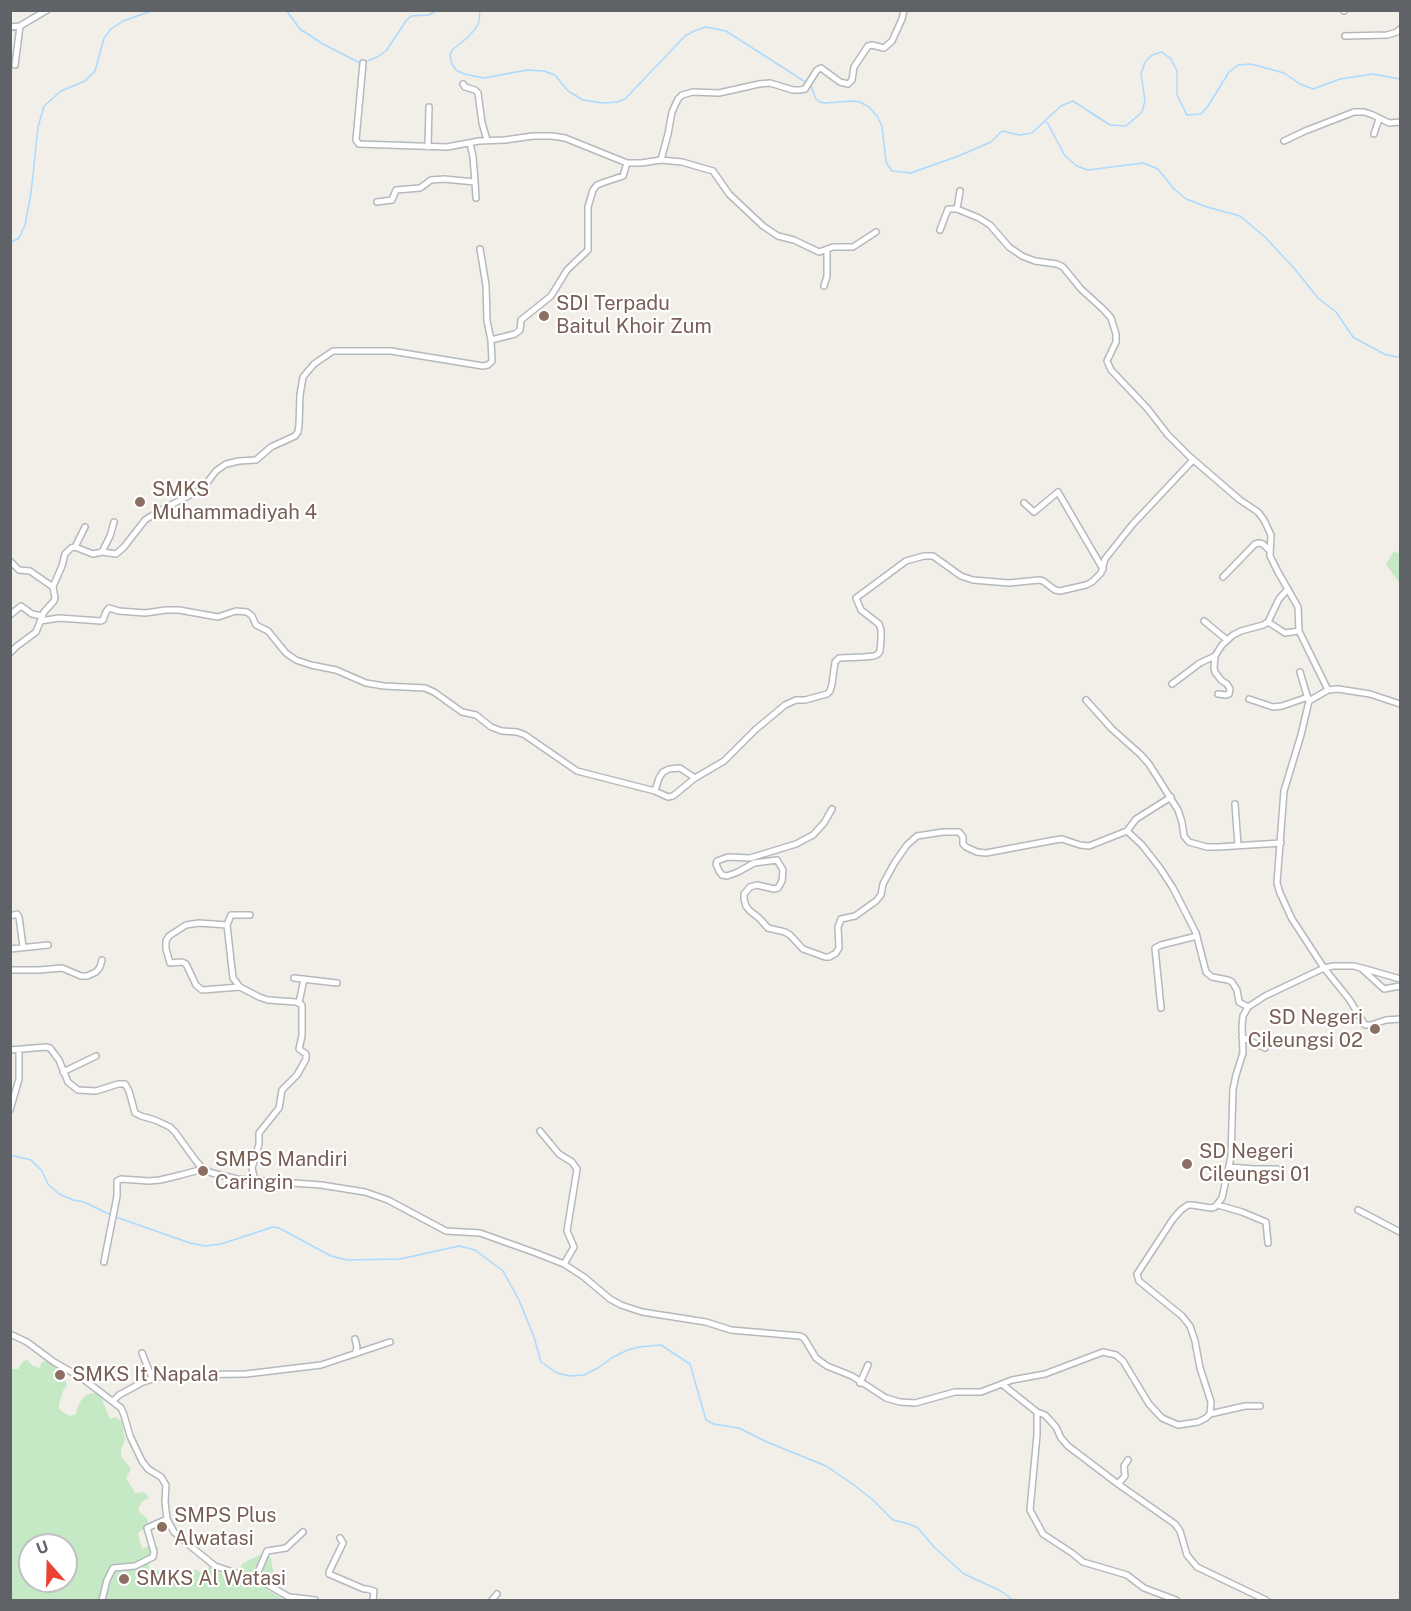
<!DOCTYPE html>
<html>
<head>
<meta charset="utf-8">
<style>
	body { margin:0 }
	#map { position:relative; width:1411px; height:1611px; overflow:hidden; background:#f1efe8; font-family:"Public Sans",sans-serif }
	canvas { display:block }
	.frame { position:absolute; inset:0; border:12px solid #5f6368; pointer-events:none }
	.north { position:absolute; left:18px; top:1533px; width:60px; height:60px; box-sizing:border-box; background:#fff; border:2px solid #bfc1c3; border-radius:50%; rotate:340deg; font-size:16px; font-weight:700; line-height:24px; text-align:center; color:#5f6368 }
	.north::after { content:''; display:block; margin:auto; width:21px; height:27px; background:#ea4335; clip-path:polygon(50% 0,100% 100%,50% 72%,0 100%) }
</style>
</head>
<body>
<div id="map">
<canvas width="1411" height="1611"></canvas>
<div class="frame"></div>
<div class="north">U</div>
</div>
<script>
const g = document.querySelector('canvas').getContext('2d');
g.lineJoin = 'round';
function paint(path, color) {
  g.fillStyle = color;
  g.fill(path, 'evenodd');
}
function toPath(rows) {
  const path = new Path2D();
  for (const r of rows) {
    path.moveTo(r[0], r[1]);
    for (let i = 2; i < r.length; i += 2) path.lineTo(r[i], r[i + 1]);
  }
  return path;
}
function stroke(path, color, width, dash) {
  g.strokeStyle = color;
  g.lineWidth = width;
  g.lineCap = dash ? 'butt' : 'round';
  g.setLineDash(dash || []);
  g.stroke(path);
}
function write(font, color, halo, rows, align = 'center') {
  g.font = font + ' "Public Sans",sans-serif';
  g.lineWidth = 4.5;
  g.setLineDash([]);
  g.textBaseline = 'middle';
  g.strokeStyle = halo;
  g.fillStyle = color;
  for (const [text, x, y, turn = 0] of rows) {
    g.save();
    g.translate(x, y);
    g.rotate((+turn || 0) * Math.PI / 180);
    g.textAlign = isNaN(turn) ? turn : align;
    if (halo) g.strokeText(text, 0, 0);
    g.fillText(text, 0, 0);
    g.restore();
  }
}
const green = toPath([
	[1394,551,1400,554,1400,581,1397,580,1386,564],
	[27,1360,32,1365,39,1368,42,1362,46,1360,53,1362,59,1376,65,1380,67,1385,63,1391,59,1404,59,1408,61,1411,70,1416,76,1414,78,1406,82,1399,88,1394,95,1393,101,1397,110,1419,116,1417,122,1422,125,1440,121,1449,121,1456,131,1469,126,1478,135,1493,144,1492,149,1498,142,1501,138,1509,140,1513,147,1518,148,1523,145,1528,138,1533,142,1549,149,1546,156,1546,159,1548,149,1560,149,1567,151,1570,169,1571,181,1584,187,1587,190,1586,191,1572,194,1570,197,1570,203,1574,209,1567,222,1574,238,1578,238,1572,242,1564,261,1554,265,1554,271,1558,273,1571,271,1580,265,1589,285,1600,11,1600,10,1369,18,1369,22,1362],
	[30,1545,66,1545,66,1581,30,1581]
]);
const stream = toPath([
	[286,10,300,29,323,44,360,63],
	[480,10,479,22,476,28,467,38,452,50,450,56,452,64,456,70,464,74,484,78,527,70,544,71,555,75,568,91,583,100,604,103,617,102,625,99,685,36,696,30,706,27,726,31,807,83],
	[365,62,377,57,386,51,406,21,411,16,428,15,438,10],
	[811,86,816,99,820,102,825,103,852,101,860,102,869,107,877,116,882,126,886,162,892,171,911,173,961,155,991,142,1002,131,1020,135,1032,133,1061,106,1073,101,1110,125,1126,126,1142,112,1145,100,1141,74,1145,62,1152,55,1162,52,1171,59,1177,71,1177,95,1187,115,1201,114,1208,106,1229,72,1238,65,1251,64,1284,73,1300,84,1313,89,1340,79,1373,74,1400,79],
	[1047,122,1065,156,1077,166,1088,170,1143,163,1158,169,1174,189,1186,199,1207,207,1240,216,1265,237,1294,268,1318,298,1336,312,1353,337,1384,354,1397,357,1400,356],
	[10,243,19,238,25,225,31,193,38,127,44,106,61,91,85,81,95,71,104,38,111,29,123,21,154,10],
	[10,1155,31,1160,42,1171,48,1184,59,1194,73,1200,84,1202,111,1215],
	[116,1217,190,1243,205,1246,221,1244,273,1227,279,1228,331,1256,347,1260,400,1259,459,1246,475,1250,503,1271,519,1300,534,1337,541,1362,557,1373,570,1376,584,1375,598,1368,613,1357,628,1350,639,1347,661,1345,690,1364,706,1420,714,1424,739,1428,767,1442,826,1466,854,1485,873,1500,893,1520,909,1524,918,1528,934,1547,964,1574,999,1590,1008,1596,1012,1600]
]);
const street = toPath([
	[1344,10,1344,11],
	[10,27,20,26,47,10],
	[1345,36,1387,35,1397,32,1400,29],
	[363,63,356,140,359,144,447,147,479,141,505,140,533,136,552,136,565,138,627,163,641,163,661,160,682,162,713,171,729,194,763,226,778,236,794,240,819,252,833,247,853,247,876,232],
	[15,65,20,26],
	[463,84,465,87,475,90,478,93,482,123,487,140],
	[1374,134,1379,119],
	[1284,141,1305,131,1354,112,1364,112,1373,115,1389,123,1400,122],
	[428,147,429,107],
	[661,160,668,134,672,112,678,99,682,95,693,92,719,93,759,84,770,83,793,90,800,90,805,89,817,70,821,68,840,82,848,84,852,80,854,67,868,46,872,45,884,48,892,41,902,19,904,10],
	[475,182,476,198],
	[377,202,392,200,396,190,420,188,431,180,444,179,475,182,473,157,470,143],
	[957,209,960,191],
	[940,230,948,209,957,209,979,218,990,225,1009,247,1022,256,1035,261,1057,264,1063,267,1081,289,1104,310,1111,318,1116,334,1116,342,1107,361,1111,370,1147,408,1168,435,1189,456,1240,500,1258,512,1264,520,1271,535,1270,556,1278,572,1298,607,1299,631,1328,690],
	[480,249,486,285,487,321,491,340,515,334,520,330,521,320,551,296,567,270,588,250,588,207,593,190,597,185,602,183,623,176,627,163],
	[824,286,827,276,827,249],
	[1024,503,1034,512,1058,492,1103,569],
	[75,547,85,527],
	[102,552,110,536,114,522],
	[10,561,19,570,30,571,53,587],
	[1223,577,1255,544,1259,543,1263,544,1270,551],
	[10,615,21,606,32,614,42,616],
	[40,621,59,618,101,621,103,620,106,612,109,608,119,611,145,613,166,610,179,610,218,617,236,611,247,612,252,616,256,625,268,631,286,653,296,660,311,665,336,670,366,683,384,686,425,688,434,692,462,712,476,715,491,727,502,731,517,732,525,735,577,771,655,791,659,778,663,772,669,769,680,768,695,778,724,761,755,730,785,705,796,700,805,700,827,694,830,691,832,684,835,662,839,658,864,657,874,656,878,654,880,651,881,639,881,630,879,624,861,610,856,598,906,561,924,556,933,556,961,576,973,580,1009,583,1039,580,1043,581,1055,590,1060,591,1086,585,1092,582,1101,573,1105,559,1132,525,1193,460],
	[1204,621,1227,640],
	[1268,622,1279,599,1288,589],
	[10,653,17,646,36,632,44,612,54,601,55,598,53,587,54,584,62,566,65,554,71,548,75,547,93,554,102,552,116,554,124,547,145,520,161,510,202,489,216,471,226,464,239,461,256,460,271,447,295,436,298,432,299,425,300,395,303,377,314,364,333,351,391,351,483,366,488,365,492,361,491,340],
	[1300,672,1308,699],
	[1172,684,1200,663,1215,656],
	[1218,694,1226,695,1229,694,1230,689,1227,684,1221,680,1215,672,1214,668,1215,656,1222,645,1233,635,1241,631,1263,625,1268,622,1285,633,1299,631],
	[1249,699,1273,707,1282,706,1308,697],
	[1086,700,1112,729,1140,754,1149,764,1178,810,1182,822,1184,836,1189,842,1207,847,1218,847,1281,843],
	[655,791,668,797,673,796,695,778],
	[1235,804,1238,845],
	[832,809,824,823,813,835,796,844,750,858,728,857,717,861,716,864,719,871,722,875,727,876,738,872,754,863,777,860,783,870,782,881,778,888,774,889,757,885,750,887,744,894,744,899,746,906,750,911,759,918,768,928,785,932,790,935,803,949,825,957,829,957,836,953,839,948,838,927,841,919,855,916,876,901,881,895,883,884,895,862,907,845,917,836,943,832,959,832,963,837,963,844,966,847,977,852,986,853,1055,840,1062,839,1080,845,1089,846,1127,831,1142,845,1160,868,1173,888,1196,933,1206,972,1212,977,1228,980,1232,982,1237,990,1239,1002,1248,1007],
	[1127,831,1136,819,1171,797],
	[250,915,231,915,227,925,233,978,240,987,259,997,268,1000,296,1002,302,1005,302,1036,299,1049,306,1054,306,1059,297,1075,282,1090,279,1108,259,1133,259,1144,252,1168,255,1181],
	[10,916,17,914,19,917,23,947],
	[227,925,199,923,186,925,169,936,166,941,166,949,170,963,182,962,186,964,196,985,202,990,240,987],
	[10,949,48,945],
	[1362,968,1400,979],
	[10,970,39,970,62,968,81,976,87,976,96,972,100,967,102,960],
	[294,978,337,983],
	[1400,986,1384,989,1361,968,1354,966,1333,966,1324,968,1349,999,1365,1025,1371,1025,1386,1020,1400,1019],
	[299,1003,304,979],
	[1161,1008,1155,948,1161,945,1197,936],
	[1242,1037,1265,1048],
	[10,1050,46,1047,50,1048,59,1060,68,1082,78,1090,96,1091,118,1084,125,1084,129,1091,135,1113,141,1116,155,1120,170,1127,175,1132,196,1161,203,1169,212,1173,237,1179,321,1185,365,1192,388,1200,446,1231,480,1233,536,1253,564,1264,584,1277,610,1299,621,1305,642,1312,706,1322,731,1330,800,1336,804,1338,816,1358,827,1366,852,1376,886,1398,900,1402,915,1403,955,1392,981,1392,1012,1380,1045,1374,1103,1352,1116,1355,1123,1361,1149,1404,1162,1418,1178,1425,1198,1422,1206,1418,1210,1414,1211,1402,1200,1368,1195,1341,1190,1326,1182,1316,1139,1281,1137,1274,1173,1219,1181,1210,1188,1205,1192,1205,1211,1208,1215,1207,1222,1198,1231,1157,1233,1089,1236,1075,1243,1053,1242,1026,1243,1016,1248,1007,1265,996,1324,968,1292,919,1280,893,1277,883,1284,791,1301,735,1309,701,1328,690,1338,689,1370,694,1400,704],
	[63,1072,96,1056],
	[10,1110,19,1079,19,1050],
	[540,1131,559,1154,572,1162,577,1169,567,1231,574,1247,564,1264],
	[1229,1167,1254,1169,1277,1169],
	[1218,1205,1242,1212,1266,1222,1268,1243],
	[1358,1210,1400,1232],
	[104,1262,117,1196,117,1181,121,1179,149,1181,160,1180,181,1175,203,1169],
	[10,1334,27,1342,54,1362,82,1378,121,1408,124,1415,130,1436,142,1461,148,1469,161,1477,166,1485,165,1502,167,1519,174,1532,183,1540,215,1566,263,1582,294,1600],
	[355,1339,357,1347,355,1354],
	[142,1353,152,1378],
	[860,1383,868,1365],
	[1003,1385,1037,1412,1045,1415,1056,1427,1061,1438,1068,1446,1118,1484,1175,1524,1180,1531,1187,1555,1197,1567,1266,1600],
	[113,1401,119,1395,143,1382,165,1375,246,1374,321,1365,390,1342],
	[1037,1412,1037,1435,1030,1510,1043,1534,1072,1553,1083,1562,1127,1575,1144,1588,1176,1600],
	[1210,1414,1245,1406,1260,1406],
	[1118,1484,1125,1476,1124,1466,1128,1460],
	[340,1538,343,1543,329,1572,329,1574,364,1589,367,1589,374,1591,373,1600],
	[255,1579,267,1551,286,1548,303,1532],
	[290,1597,315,1600],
	[102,1600,107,1580,113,1568,135,1566,153,1557,154,1552,147,1528,167,1519],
	[492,1600,497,1594]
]);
const markers = [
	[544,316,6,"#8d6e63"],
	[140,502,6,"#8d6e63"],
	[1375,1029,6,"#8d6e63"],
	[1187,1164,6,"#8d6e63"],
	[203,1171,6,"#8d6e63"],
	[60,1375,6,"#8d6e63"],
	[162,1527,6,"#8d6e63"],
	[124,1579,6,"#8d6e63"]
];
const educationNames = [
	["SDI Terpadu",556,304],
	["Baitul Khoir Zum",556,327],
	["SMKS",152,490],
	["Muhammadiyah 4",152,513],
	["SD Negeri",1363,1018,"right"],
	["Cileungsi 02",1363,1041,"right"],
	["SD Negeri",1199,1152],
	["Cileungsi 01",1199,1175],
	["SMPS Mandiri",215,1160],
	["Caringin",215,1183],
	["SMKS It Napala",72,1375],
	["SMPS Plus",174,1516],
	["Alwatasi",174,1539],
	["SMKS Al Watasi",136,1579]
];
paint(green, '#c5e8c5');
stroke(stream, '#aadaff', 1.5);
stroke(street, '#b5b8bc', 8);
stroke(street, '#fff', 5);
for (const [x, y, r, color] of markers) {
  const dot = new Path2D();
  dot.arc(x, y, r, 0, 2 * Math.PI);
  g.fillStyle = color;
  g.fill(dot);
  stroke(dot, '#fff', 2);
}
write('20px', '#785e54', '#fff', educationNames, 'left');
</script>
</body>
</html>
